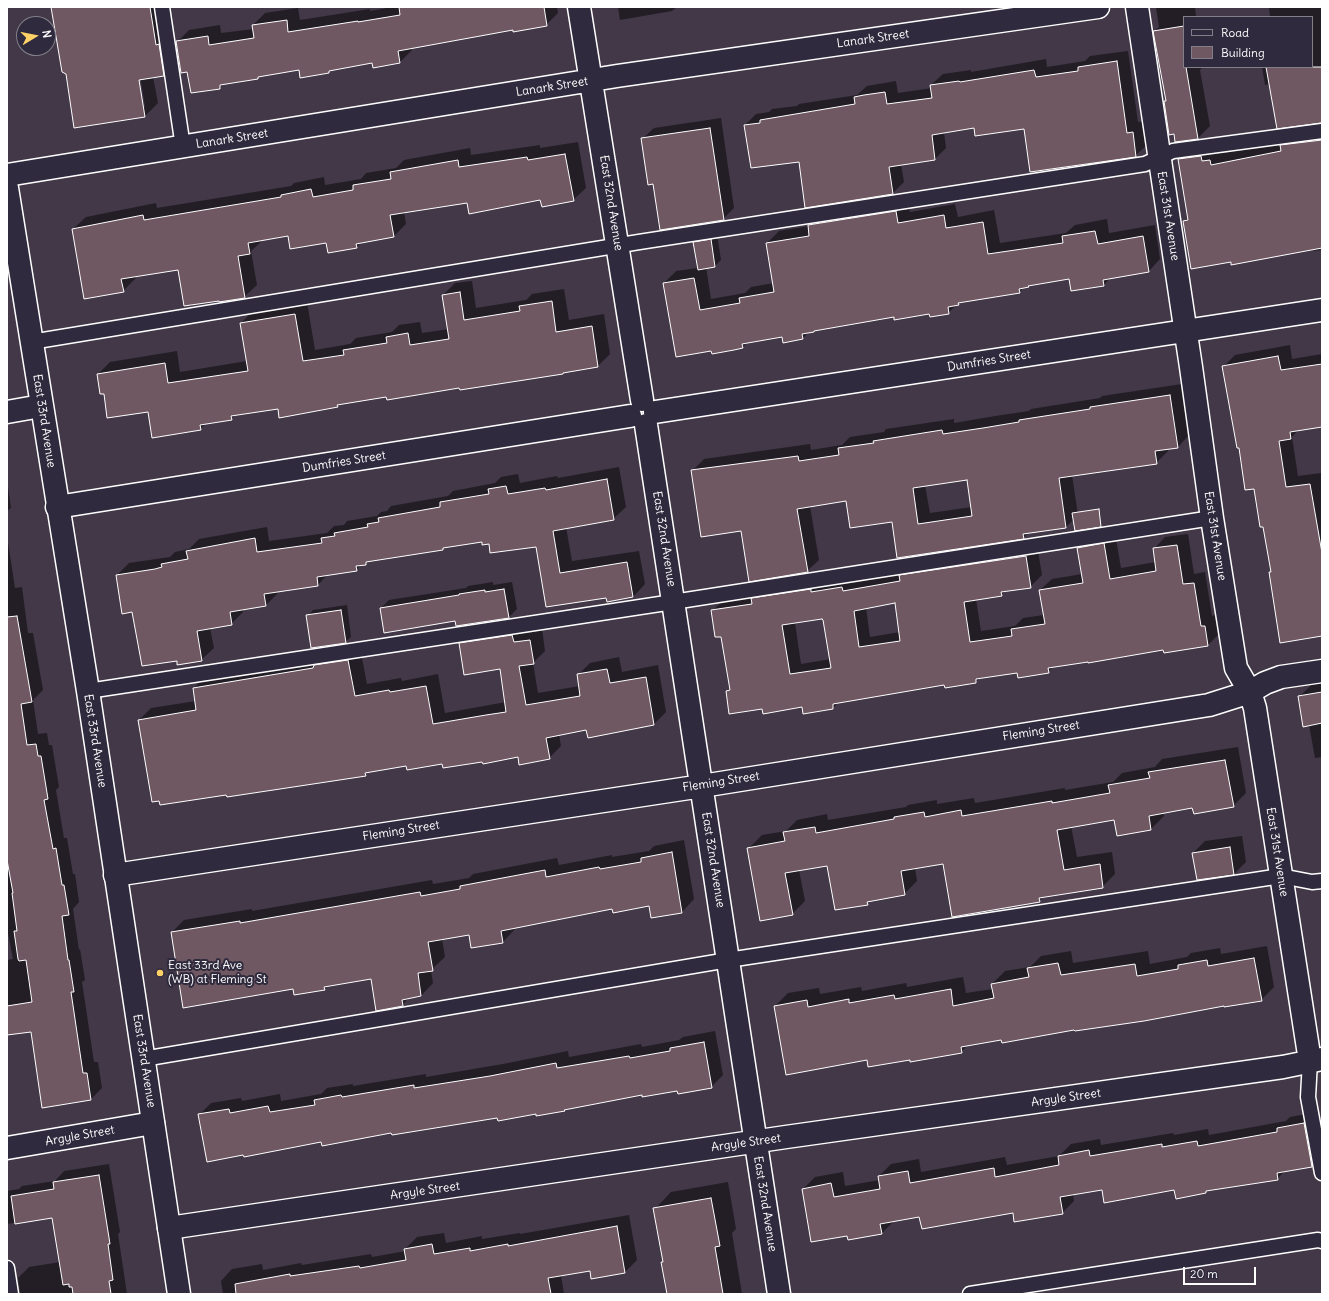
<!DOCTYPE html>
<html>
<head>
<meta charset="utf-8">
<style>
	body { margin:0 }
	#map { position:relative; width:1329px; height:1301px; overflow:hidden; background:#423848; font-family:Delius,sans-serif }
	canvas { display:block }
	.frame { position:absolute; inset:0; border:8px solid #fff; pointer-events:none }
	.legend { position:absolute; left:1183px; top:16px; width:130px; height:52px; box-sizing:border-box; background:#2f2a3d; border:1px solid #827f8b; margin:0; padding:5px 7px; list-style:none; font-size:12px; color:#fff }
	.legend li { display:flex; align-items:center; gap:8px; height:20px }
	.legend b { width:20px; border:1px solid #827f8b }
	.north { position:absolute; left:16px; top:16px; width:40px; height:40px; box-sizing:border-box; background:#2f2a3d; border:1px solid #827f8b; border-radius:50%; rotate:80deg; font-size:11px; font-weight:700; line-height:16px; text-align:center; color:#fff }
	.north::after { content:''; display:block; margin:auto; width:14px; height:18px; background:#ffd166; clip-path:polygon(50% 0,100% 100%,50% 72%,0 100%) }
	.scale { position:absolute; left:1183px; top:1267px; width:73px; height:18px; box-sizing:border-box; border:2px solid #fff; border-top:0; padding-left:5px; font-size:12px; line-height:14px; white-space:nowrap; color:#fff; -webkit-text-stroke:3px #2f2a3d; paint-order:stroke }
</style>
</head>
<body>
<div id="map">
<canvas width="1329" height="1301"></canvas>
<div class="frame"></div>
<ul class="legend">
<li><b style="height:5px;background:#2f2a3d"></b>Road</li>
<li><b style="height:11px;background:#6f5861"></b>Building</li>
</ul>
<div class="north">N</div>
<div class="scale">20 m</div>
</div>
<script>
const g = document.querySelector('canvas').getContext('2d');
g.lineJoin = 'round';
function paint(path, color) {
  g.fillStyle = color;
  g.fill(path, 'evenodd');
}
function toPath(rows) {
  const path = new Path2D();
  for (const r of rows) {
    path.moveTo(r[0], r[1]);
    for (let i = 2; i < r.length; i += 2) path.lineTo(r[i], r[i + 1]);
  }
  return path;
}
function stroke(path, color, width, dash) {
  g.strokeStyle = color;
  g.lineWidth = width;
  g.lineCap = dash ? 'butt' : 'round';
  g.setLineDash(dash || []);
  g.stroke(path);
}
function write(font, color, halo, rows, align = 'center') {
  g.font = font + ' Delius,sans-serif';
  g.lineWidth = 4;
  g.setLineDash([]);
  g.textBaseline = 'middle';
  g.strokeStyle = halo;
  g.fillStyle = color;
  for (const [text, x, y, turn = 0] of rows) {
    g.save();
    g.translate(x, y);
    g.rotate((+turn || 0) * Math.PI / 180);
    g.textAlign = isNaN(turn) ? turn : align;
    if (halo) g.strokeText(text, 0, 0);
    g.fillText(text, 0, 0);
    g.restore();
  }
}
const shadow = toPath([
	[52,7,164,7,176,62,163,75,153,77,158,103,145,116,74,126,67,73],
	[138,75,140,75,145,107,143,107],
	[393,7,557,7,558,13,546,25,514,28,411,47,412,50,400,62,373,62,332,69,329,72,300,69,260,76,257,78,224,83,220,88,188,71,177,42,189,30,220,25,221,33,254,29,253,25,265,13,298,8,300,20,370,9,370,11],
	[618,7,677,7,672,11,620,20],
	[1156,7,1195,7,1196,17,1184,17,1184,67,1203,67,1200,70,1210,126,1198,138,1174,133,1165,101,1167,100,1154,31,1159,27],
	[1269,7,1322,7,1322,122,1270,84,1265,85,1262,67,1312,67,1312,17,1270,17],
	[1128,51,1138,122,1144,121,1147,145,1135,156,1025,128,975,127,944,132,946,148,935,159,901,164,904,182,893,193,800,161,745,125,756,114,769,112,772,109,797,106,799,104,857,95,867,86,896,81,898,93,932,88,931,85,943,74,971,70,971,72,1046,59,1047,67,1085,61,1090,56],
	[721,118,734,208,723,219,642,139,654,128],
	[1322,129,1322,250,1314,251,1313,249,1231,261,1184,222,1188,217,1179,159,1191,147,1222,148,1223,153,1285,141],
	[578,142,586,188,573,200,541,199,468,202,404,212,406,224,394,236,362,242,357,247,289,235,262,239,262,241,251,251,257,285,244,297,179,268,135,275,136,278,123,291,73,229,86,217,156,203,157,208,291,186,294,183,324,177,325,185,361,179,366,173,396,168,404,160,470,148,471,155,540,145,540,148],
	[908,200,910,212,955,204,958,217,994,210,1000,243,1066,233,1075,225,1107,219,1109,233,1155,225,1160,259,1149,271,1111,277,1104,285,1072,290,1070,278,1029,285,1024,287,1020,292,961,301,948,313,894,316,809,332,803,338,783,336,748,342,742,348,664,283,676,271,698,268,694,243,700,237,717,234,721,260,715,266,706,267,711,299,745,293,751,287,774,283,767,243,779,231,809,226,809,225,821,213],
	[472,281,476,308,526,300,532,294,564,289,569,320,604,314,610,354,598,366,564,372,563,373,387,396,340,404,337,406,278,408,236,414,231,419,207,423,200,429,105,393,98,374,110,362,177,351,180,372,247,361,241,323,253,311,307,302,315,350,350,344,356,338,392,332,399,325,420,322,422,333,449,329,443,295,455,283],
	[1290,345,1292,359,1322,354,1322,426,1299,429,1292,437,1298,476,1321,473,1322,478,1322,635,1272,571,1264,526,1255,488,1240,447,1223,367,1235,355],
	[1182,384,1189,435,1178,447,1168,448,1168,451,1156,463,1072,475,1078,515,1066,527,1029,532,1023,538,898,557,892,521,846,500,810,506,819,560,807,571,742,530,692,471,704,459,810,444,811,450,842,445,850,437,884,432,886,429,954,419,954,423,995,416,1029,411,1031,409,1100,398,1102,396],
	[967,479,972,507,930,513,925,485],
	[619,467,626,507,613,519,566,527,572,561,639,551,645,584,633,597,607,597,547,606,536,546,490,543,483,540,444,547,443,549,369,560,366,564,361,565,356,570,328,574,318,585,278,591,278,593,266,605,243,609,243,612,231,624,210,628,214,648,201,660,177,660,133,611,117,575,129,563,170,557,175,552,189,549,199,539,267,527,269,541,327,533,334,526,344,525,347,521,377,516,381,512,387,511,391,506,448,496,453,491,495,483,501,477,518,474,520,483,557,476,558,478],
	[7,480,11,508,7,511],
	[1115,533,1121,568,1156,562,1154,549,1165,537,1188,534,1194,574,1205,572,1212,616,1216,615,1219,634,1208,645,1164,649,1054,666,1048,672,1018,672,980,678,976,682,945,684,839,702,833,708,804,713,803,706,763,707,727,691,730,688,722,635,712,611,724,600,1037,545,1042,575,1030,587,1006,590,1001,595,976,599,981,631,1015,626,1023,618,1044,615,1040,590,1052,579,1082,574,1079,548,1090,537],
	[895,602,900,632,870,637,866,608],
	[824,619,831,659,801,664,795,623],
	[7,536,15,588,22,587,28,633,33,633,43,690,33,700,38,734,47,733,49,745,52,745,59,787,56,790,64,838,67,838,73,874,75,874,79,902,73,909,79,950,80,949,85,980,82,982,94,1062,98,1062,102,1088,91,1099,32,1030,7,1034,7,960,13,959,7,928],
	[493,582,493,585,512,582,517,609,509,617,456,620,381,608,389,600,466,588,468,586],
	[347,605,351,637,345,642,308,616,313,610],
	[542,628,545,651,533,663,538,693,580,686,578,675,590,663,619,657,622,672,658,665,666,712,654,724,587,729,559,734,561,746,549,758,519,756,483,761,407,765,369,771,365,775,139,720,151,708,196,701,194,688,206,676,360,648,367,684,401,678,402,681,438,674,445,713,506,702,500,668,460,644,472,631],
	[1322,683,1322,757,1315,758,1309,725,1299,697,1311,685],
	[1238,747,1246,793,1233,806,1193,807,1163,812,1164,816,1151,829,1115,818,1071,826,1077,857,1112,852,1115,874,1102,887,1044,896,1039,901,944,863,915,868,917,881,904,894,871,900,867,904,828,864,799,870,805,901,792,914,749,848,762,835,786,831,797,820,827,814,828,820,906,807,908,805,937,800,937,804,974,798,975,803,1065,788,1065,790,1113,782,1122,773,1155,767,1162,759],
	[1242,836,1246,862,1234,874,1193,853,1205,841],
	[684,840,694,899,682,912,652,917,650,905,613,908,515,927,515,929,503,942,472,947,469,934,442,939,445,957,431,970,433,983,421,996,410,997,402,1005,371,978,329,985,325,989,293,988,172,932,184,920,252,909,252,911,432,880,433,884,469,878,473,874,557,858,559,865,612,855,612,857,649,851,654,846],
	[1267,946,1274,987,1261,1000,1002,1039,968,1045,961,1052,911,1059,868,1059,775,1006,788,993,819,988,820,994,861,987,862,991,906,983,907,987,963,977,966,993,993,989,992,984,1005,971,1030,967,1041,956,1071,951,1073,963,1148,951,1150,964,1187,957,1191,953,1220,948,1221,954],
	[715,1031,723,1075,711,1087,643,1094,566,1108,564,1110,498,1116,392,1132,322,1141,199,1115,211,1103,241,1098,242,1101,280,1094,281,1101,321,1094,327,1088,353,1084,353,1086,426,1074,426,1077,503,1064,568,1051,569,1057,641,1044,642,1047,679,1040,683,1037],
	[1316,1112,1322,1156,1312,1166,1285,1171,1277,1179,1208,1190,1206,1193,1175,1189,1103,1189,1073,1194,1074,1201,1062,1213,1013,1212,920,1216,894,1221,882,1233,849,1239,848,1235,803,1189,815,1177,843,1172,845,1186,880,1180,879,1176,891,1164,919,1159,921,1172,1005,1157,1007,1165,1059,1156,1071,1144,1100,1139,1101,1145,1173,1133,1174,1135,1208,1129,1209,1135,1286,1121,1290,1117],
	[109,1164,120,1232,118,1234,127,1294,7,1294,15,1289,20,1292,18,1278,29,1267,60,1262,53,1217,7,1224,7,1191,19,1189,22,1186,55,1181,64,1171],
	[728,1182,736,1229,732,1233,742,1294,668,1294,655,1209,671,1192],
	[629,1215,637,1260,625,1272,590,1270,561,1275,564,1294,223,1294,221,1281,232,1269,262,1264,263,1270,301,1263,302,1265,371,1254,372,1257,406,1251,405,1249,417,1237,444,1233,446,1243,482,1236,482,1239,520,1233,520,1234]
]);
const building = toPath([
	[51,7,150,7,156,45,159,44,164,76,139,80,145,117,74,128,66,74,62,72,51,7],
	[399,7,544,7,547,26,513,32,513,30,398,51,400,63,373,68,372,63,329,71,329,73,300,78,299,70,258,77,258,79,220,85,220,89,191,93,187,72,181,73,176,41,208,36,209,45,254,38,252,25,287,20,288,32,358,21,358,22,400,15,399,7],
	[1184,26,1184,67,1186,67,1198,139,1175,142,1174,134,1169,135,1164,101,1166,101,1153,31,1184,26],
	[1117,61,1127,133,1133,132,1136,157,1030,172,1024,129,975,136,974,128,932,135,935,160,889,167,893,194,805,208,799,162,751,168,744,125,760,123,760,120,855,104,854,97,864,95,885,92,887,104,932,98,930,85,959,81,960,82,1034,70,1036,77,1078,71,1078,67,1117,61],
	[1266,67,1322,67,1322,123,1277,129,1266,67],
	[710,128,724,220,660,230,653,184,648,185,641,138,710,128],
	[1322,140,1322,248,1231,265,1231,262,1191,269,1183,221,1188,220,1178,159,1201,156,1202,161,1210,160,1211,165,1281,151,1280,145,1322,140],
	[565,154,574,201,542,207,540,200,469,214,467,203,390,215,394,237,356,244,357,248,328,253,326,243,290,249,288,236,248,243,250,254,238,256,245,298,219,302,219,301,184,306,178,270,121,279,124,292,84,299,72,229,143,215,144,220,281,197,281,195,311,189,313,197,353,190,353,185,391,179,390,172,458,160,459,167,527,157,528,160,565,154],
	[896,211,898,223,944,215,946,228,983,222,988,254,1063,243,1062,236,1095,231,1098,244,1143,236,1149,272,1103,280,1104,286,1071,291,1069,279,1028,286,1029,287,1019,289,1020,293,958,303,959,305,948,307,949,314,930,317,929,314,894,320,894,317,814,331,814,332,802,334,803,339,783,343,782,337,742,344,743,348,734,350,712,354,711,351,676,357,663,283,694,278,700,310,740,303,739,298,774,292,766,243,809,236,808,225,896,211],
	[711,239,715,267,698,270,693,242,711,239],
	[460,292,464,320,520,311,519,306,552,301,556,332,592,326,598,367,563,373,563,374,460,390,459,388,387,400,386,397,337,405,338,407,279,418,278,409,231,416,232,420,200,425,201,430,152,438,148,412,107,418,104,394,100,394,97,374,165,363,168,383,248,371,240,323,295,314,303,361,344,355,343,350,387,343,386,337,408,333,410,345,449,339,442,295,460,292],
	[1278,356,1281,370,1322,364,1322,427,1290,432,1291,439,1279,441,1286,487,1310,484,1322,553,1322,636,1280,643,1269,572,1271,572,1263,527,1260,527,1254,489,1245,490,1239,448,1237,448,1222,366,1278,356],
	[1170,395,1178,448,1155,451,1157,464,1059,478,1066,528,1023,534,1024,539,897,558,892,522,850,528,846,501,797,509,808,572,749,582,741,531,701,537,691,470,798,456,799,461,839,455,838,448,874,443,873,441,942,430,943,434,983,428,1019,422,1019,420,1090,409,1090,407,1170,395],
	[967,480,972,516,918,524,913,488,967,480],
	[607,479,614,520,553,531,560,573,627,562,633,597,607,602,606,598,546,607,536,547,490,553,489,544,482,545,482,542,443,548,443,550,366,562,366,565,356,566,357,571,317,577,318,586,264,594,266,606,230,612,232,625,197,631,202,661,177,665,177,661,142,666,132,612,122,614,116,575,155,569,162,567,161,564,188,559,186,551,255,538,257,552,322,543,321,538,335,536,334,533,368,527,367,524,379,522,378,518,440,507,440,502,489,494,488,489,506,486,508,494,545,488,546,490,607,479],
	[1099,509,1101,527,1075,531,1072,513,1099,509],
	[1104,543,1110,579,1156,571,1153,548,1177,545,1183,584,1194,583,1201,626,1205,626,1208,646,1164,653,1163,650,1088,663,1088,662,1048,668,1049,673,1018,678,1017,673,976,679,976,683,945,688,944,685,833,704,833,709,803,714,802,707,763,714,762,709,729,714,726,691,730,690,721,637,715,637,711,610,752,604,751,598,811,589,811,592,842,587,843,591,900,581,899,575,1026,556,1031,588,1001,592,1002,596,964,602,970,642,1012,636,1011,629,1045,624,1039,590,1083,583,1077,548,1104,543],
	[895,603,900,641,859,647,854,611,895,603],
	[822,619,823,620,831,668,790,674,782,625,822,619],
	[504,589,509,618,456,626,455,621,384,633,380,608,459,595,459,594,485,590,485,592,504,589],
	[341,610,346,643,311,648,306,615,341,610],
	[17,616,32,702,21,704,27,745,36,744,38,756,41,756,48,799,44,800,53,849,56,848,62,885,64,885,69,915,62,916,68,960,69,960,74,992,71,992,83,1073,87,1073,91,1100,42,1108,31,1032,7,1035,7,1006,32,1002,26,960,19,961,18,959,14,931,17,931,12,893,13,893,7,860,7,617,17,616],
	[512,635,514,642,530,640,534,664,519,666,526,705,580,696,577,674,607,669,610,683,646,677,654,725,588,738,586,730,546,738,550,759,519,765,518,757,483,764,482,762,443,768,442,764,407,770,406,766,365,773,366,776,227,797,226,795,160,805,159,801,152,802,138,720,196,710,193,688,313,668,314,665,348,660,355,696,389,690,390,692,426,686,433,724,486,715,506,712,500,669,464,675,459,643,512,635],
	[1322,692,1322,723,1303,727,1298,696,1322,692],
	[1225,760,1234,807,1194,814,1192,808,1149,816,1151,830,1117,836,1114,820,1057,830,1064,870,1100,864,1103,888,1039,898,1040,902,952,917,943,864,901,871,905,895,867,902,868,905,835,910,827,866,785,873,793,915,760,921,747,848,785,841,783,832,815,827,816,833,894,819,894,817,924,812,925,817,961,810,962,816,1052,801,1052,803,1110,793,1108,785,1150,778,1148,772,1225,760],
	[1230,847,1234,875,1197,880,1192,853,1230,847],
	[672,852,682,913,651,918,649,906,613,913,612,909,501,931,503,943,471,948,469,935,428,942,433,971,418,973,421,996,402,1000,403,1006,376,1011,371,979,324,987,325,990,294,995,293,989,183,1008,171,932,240,921,240,923,420,892,421,896,460,889,460,886,545,870,546,877,599,867,600,869,641,862,641,858,672,852],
	[1254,958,1262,1001,1224,1007,1224,1006,1144,1021,1075,1031,1074,1030,1002,1043,1001,1040,961,1047,962,1053,910,1062,910,1060,868,1067,867,1060,786,1075,774,1006,807,1000,808,1007,849,999,849,1003,894,995,895,999,951,989,953,1006,994,998,991,984,1029,977,1027,968,1058,963,1061,975,1135,964,1137,976,1178,969,1178,965,1207,960,1208,966,1254,958],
	[704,1042,712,1088,678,1094,677,1091,642,1097,642,1095,564,1110,565,1111,536,1116,536,1114,498,1121,497,1118,392,1135,391,1133,322,1146,321,1142,244,1157,243,1155,207,1162,198,1114,229,1109,230,1113,268,1106,270,1112,315,1105,314,1100,341,1095,342,1097,414,1085,414,1088,490,1076,556,1063,557,1068,629,1056,630,1058,670,1051,670,1048,704,1042],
	[1304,1123,1312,1167,1277,1173,1278,1180,1206,1191,1206,1193,1176,1199,1174,1190,1104,1203,1102,1190,1060,1197,1063,1214,1014,1222,1013,1213,922,1229,919,1217,880,1224,882,1234,848,1240,847,1236,811,1242,802,1189,831,1183,834,1197,880,1189,878,1176,908,1171,910,1183,994,1168,995,1177,1059,1165,1058,1156,1089,1150,1090,1156,1162,1144,1162,1147,1197,1141,1198,1146,1277,1132,1277,1128,1304,1123],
	[99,1175,110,1244,108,1244,113,1280,109,1281,111,1294,73,1294,72,1287,69,1287,69,1284,63,1285,52,1218,15,1224,11,1196,54,1189,53,1182,99,1175],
	[711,1198,720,1246,715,1247,723,1294,667,1294,661,1262,663,1262,653,1208,711,1198],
	[617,1226,625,1273,591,1279,590,1271,548,1278,551,1294,236,1294,235,1284,290,1274,290,1276,359,1266,360,1268,406,1260,404,1249,432,1244,434,1254,470,1248,470,1251,508,1244,508,1246,617,1226]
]);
const lane = toPath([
	[162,7,183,147],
	[31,342,639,242,1145,164,1173,151,1322,131],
	[88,691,673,602,1212,518],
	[143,1059,728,960,1281,876,1312,882,1322,881],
	[1310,1061,1308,1097,1322,1173],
	[7,1268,11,1294],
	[970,1294,1318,1240,1322,1241]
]);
const street = toPath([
	[579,7,642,400],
	[1137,7,1191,367,1212,518,1236,668,1250,692,1255,708,1310,1061],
	[7,175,617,76,1098,7],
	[7,412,41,406],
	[655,412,1322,310],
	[646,425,779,1294],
	[57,507,630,416],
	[115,875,702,786,1209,705,1250,692,1265,683,1281,677,1322,671],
	[7,1148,153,1123],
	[169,1228,786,1137,1283,1067,1322,1059]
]);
const secondary = toPath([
	[7,188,88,691,179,1294]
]);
const markers = [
	[160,973,4,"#ffd166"]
];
const streetNames = [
	["Lanark Street",873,39,-8],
	["Lanark Street",552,87,-9],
	["Lanark Street",232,139,-9],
	["East 32nd Avenue",611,203,81],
	["East 31st Avenue",1168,216,81],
	["Dumfries Street",989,361,-9],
	["East 33rd Avenue",44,421,81],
	["Dumfries Street",344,462,-9],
	["East 31st Avenue",1215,536,81],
	["East 32nd Avenue",664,539,81],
	["Fleming Street",1041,731,-9],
	["East 33rd Avenue",95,741,81],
	["Fleming Street",721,782,-9],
	["Fleming Street",401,831,-9],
	["East 31st Avenue",1277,852,81],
	["East 32nd Avenue",713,860,81],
	["East 33rd Avenue",144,1061,81],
	["Argyle Street",1066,1098,-8],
	["Argyle Street",80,1136,-10],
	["Argyle Street",746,1143,-8],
	["Argyle Street",425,1191,-8],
	["East 32nd Avenue",765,1204,81]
];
const poiNames = [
	["East 33rd Ave",168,966],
	["(WB) at Fleming St",168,980]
];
paint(shadow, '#0007');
paint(building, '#6f5861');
stroke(building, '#fff', 1);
stroke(lane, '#fff', 17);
stroke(street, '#fff', 25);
stroke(secondary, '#fff', 25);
stroke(lane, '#2f2a3d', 14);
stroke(street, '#2f2a3d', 22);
stroke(secondary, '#2f2a3d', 22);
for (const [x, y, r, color] of markers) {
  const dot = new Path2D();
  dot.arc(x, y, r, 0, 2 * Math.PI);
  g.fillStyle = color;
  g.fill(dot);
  stroke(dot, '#2f2a3d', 1.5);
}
write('12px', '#fff', '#2f2a3d', streetNames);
write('12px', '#fff', '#2f2a3d', poiNames, 'left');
</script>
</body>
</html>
